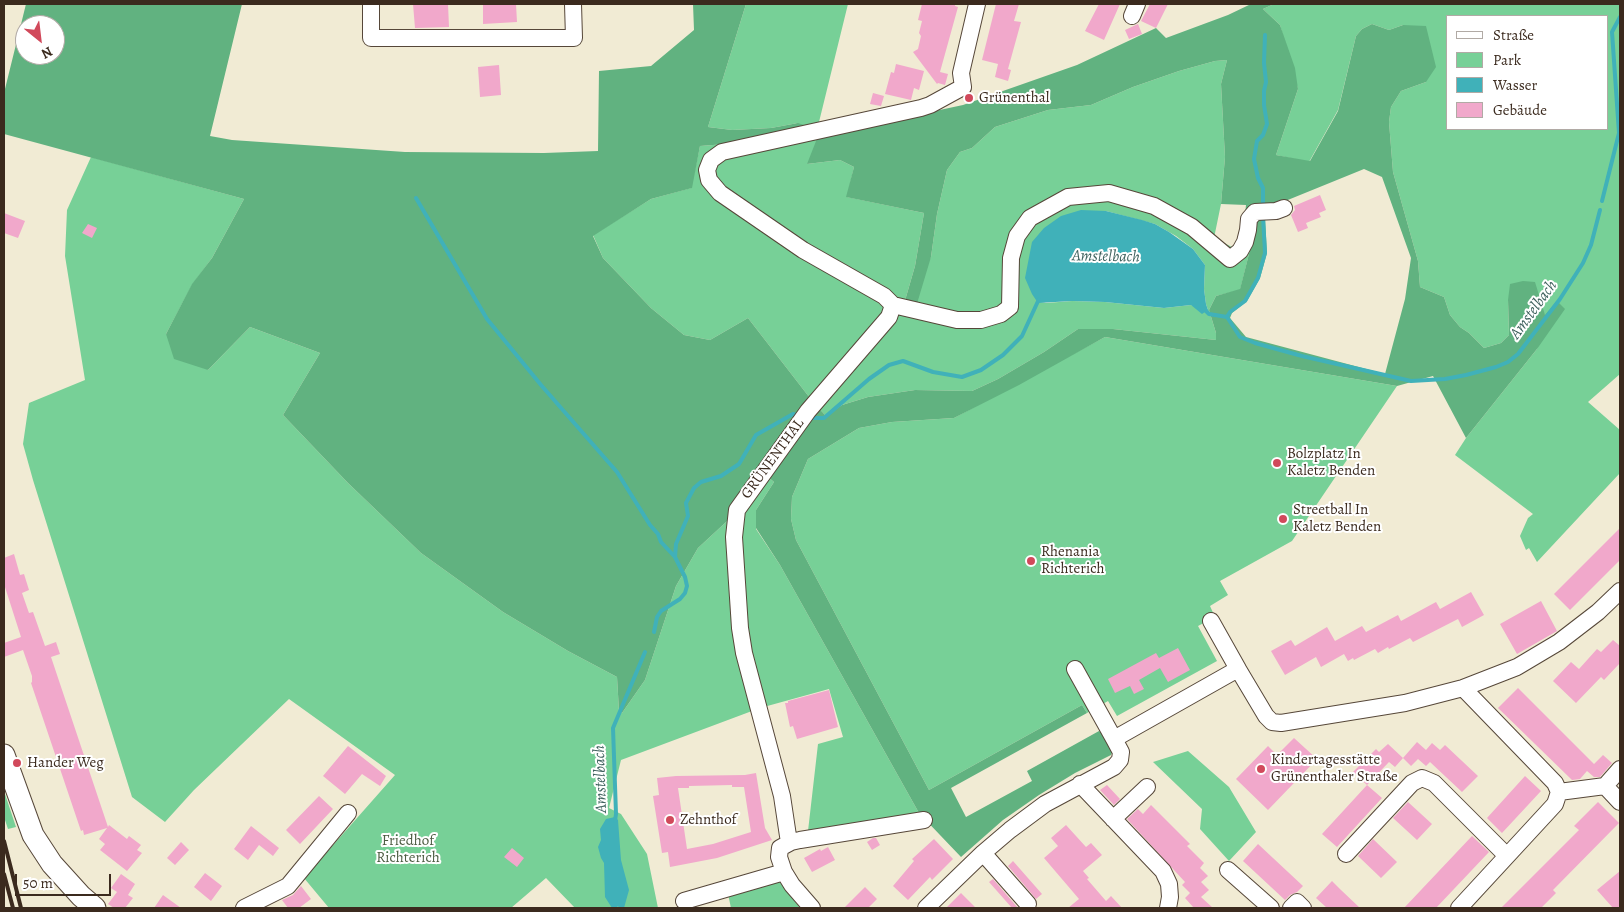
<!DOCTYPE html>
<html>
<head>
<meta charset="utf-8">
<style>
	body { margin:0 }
	#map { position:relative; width:1624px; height:912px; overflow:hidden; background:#f1ebd4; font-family:Alegreya,serif }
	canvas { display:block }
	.frame { position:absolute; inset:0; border:5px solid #3b2a1e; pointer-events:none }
	.legend { position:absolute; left:1446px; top:15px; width:162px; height:115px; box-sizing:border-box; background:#fff; border:1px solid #b1aaa5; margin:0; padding:6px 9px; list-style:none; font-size:15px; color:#3b2a1e }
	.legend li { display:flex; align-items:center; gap:10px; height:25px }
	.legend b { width:25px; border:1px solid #b1aaa5 }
	.north { position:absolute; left:15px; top:15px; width:50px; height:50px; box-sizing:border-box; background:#fff; border:1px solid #b1aaa5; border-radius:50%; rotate:151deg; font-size:14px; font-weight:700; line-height:20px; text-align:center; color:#3b2a1e }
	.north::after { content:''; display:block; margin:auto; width:18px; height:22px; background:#d1495b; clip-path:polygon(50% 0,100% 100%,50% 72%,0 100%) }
	.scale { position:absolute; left:15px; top:874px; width:96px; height:22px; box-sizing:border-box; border:2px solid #3b2a1e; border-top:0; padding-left:6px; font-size:15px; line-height:18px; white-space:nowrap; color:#3b2a1e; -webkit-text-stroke:4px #fff; paint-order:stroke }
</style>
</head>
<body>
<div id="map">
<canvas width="1624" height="912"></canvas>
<div class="frame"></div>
<ul class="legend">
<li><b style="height:6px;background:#fff"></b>Straße</li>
<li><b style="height:14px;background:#77d097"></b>Park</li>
<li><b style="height:14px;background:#40b1b9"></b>Wasser</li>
<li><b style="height:14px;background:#f1a8cb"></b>Gebäude</li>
</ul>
<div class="north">N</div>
<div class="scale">50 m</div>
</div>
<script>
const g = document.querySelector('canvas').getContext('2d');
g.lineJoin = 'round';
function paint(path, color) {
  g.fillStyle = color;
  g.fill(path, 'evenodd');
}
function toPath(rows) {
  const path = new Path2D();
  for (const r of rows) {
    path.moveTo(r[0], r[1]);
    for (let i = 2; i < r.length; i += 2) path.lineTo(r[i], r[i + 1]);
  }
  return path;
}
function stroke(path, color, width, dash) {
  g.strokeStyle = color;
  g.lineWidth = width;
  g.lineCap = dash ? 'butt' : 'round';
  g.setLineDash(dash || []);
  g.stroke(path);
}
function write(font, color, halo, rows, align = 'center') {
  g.font = font + ' Alegreya,serif';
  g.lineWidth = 4;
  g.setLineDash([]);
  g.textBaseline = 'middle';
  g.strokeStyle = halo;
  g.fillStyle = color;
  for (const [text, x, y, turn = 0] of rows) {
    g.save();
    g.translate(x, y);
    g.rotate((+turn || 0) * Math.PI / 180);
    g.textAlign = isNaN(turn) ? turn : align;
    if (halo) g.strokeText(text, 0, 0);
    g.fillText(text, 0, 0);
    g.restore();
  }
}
const green = toPath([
	[746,4,848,4,819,122,867,114,807,164,840,160,854,167,847,197,924,213,915,266,904,304,931,257,937,214,947,170,960,152,972,148,995,127,1048,110,1091,105,1133,87,1179,71,1215,61,1227,60,1221,84,1225,157,1221,204,1214,238,1232,247,1241,236,1251,246,1240,290,1216,296,1209,310,1216,333,1216,340,1113,329,1078,329,1044,352,998,379,972,391,915,390,868,397,842,405,826,416,813,402,748,318,710,340,684,335,651,308,603,258,593,235,651,199,691,188,700,146,739,143,798,123,771,128,732,130,708,127],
	[1106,211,1155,224,1176,236,1193,249,1205,265,1204,289,1206,304,1208,310,1191,305,1164,308,1105,302,1072,301,1046,303,1040,302],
	[1274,4,1620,4,1620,374,1588,402,1620,430,1620,473,1537,562,1529,548,1526,550,1520,536,1528,518,1533,514,1455,455,1466,438,1537,349,1545,315,1508,300,1509,335,1501,343,1484,348,1469,333,1460,327,1450,315,1444,297,1420,287,1418,261,1393,172,1389,122,1391,107,1401,91,1426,82,1403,25,1389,30,1372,24,1362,29,1356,36,1338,110,1309,162,1276,155,1298,89,1280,25,1263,9],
	[1448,16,1608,16,1608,129,1448,129],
	[91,157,244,199,212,258,192,285,166,334,208,370,250,327,320,353,283,415,348,483,421,553,503,612,568,651,617,677,619,711,622,713,645,680,676,586,698,548,738,511,762,472,774,482,756,510,756,529,780,565,919,813,808,831,818,744,843,737,829,689,760,708,621,760,609,808,621,814,647,854,658,908,575,908,546,878,511,908,329,908,304,878,395,775,289,699,194,790,165,822,132,797,33,480,23,444,29,403,85,380,65,256,67,210],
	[1105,337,1397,386,1292,541,1220,581,1228,595,1210,606,1215,617,1198,626,1217,661,1117,716,1108,701,1087,713,1082,705,929,790,796,540,791,519,792,497,808,459,859,428,892,422,954,418],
	[1188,751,1229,787,1256,832,1229,861,1200,829,1202,809,1153,762],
	[4,791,16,827,8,829,4,817],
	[779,881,800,908,731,908,728,894]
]);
const forest = toPath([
	[26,4,242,4,210,136,232,140,405,152,544,153,598,151,599,71,651,66,694,30,693,4,746,4,708,127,732,130,771,128,798,123,807,126,739,143,700,146,692,188,651,199,593,236,603,258,651,308,684,335,710,340,748,318,813,402,826,416,842,405,868,397,915,390,972,391,998,379,1044,352,1078,329,1113,329,1216,340,1216,333,1209,310,1216,296,1240,289,1251,246,1243,235,1246,205,1221,204,1225,157,1221,84,1227,60,1215,61,1179,71,1133,87,1091,105,1048,110,995,127,972,148,960,152,947,170,937,214,931,257,916,307,904,304,915,266,924,213,846,197,854,167,840,160,807,164,818,136,963,105,1077,65,1156,28,1166,38,1228,15,1251,4,1274,4,1263,9,1280,25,1295,68,1298,89,1276,155,1310,161,1338,111,1356,36,1362,29,1372,24,1389,30,1403,25,1426,26,1436,67,1426,82,1401,91,1391,107,1389,122,1393,172,1418,261,1420,287,1444,297,1450,315,1460,327,1469,333,1484,348,1501,343,1509,335,1508,300,1510,284,1523,281,1535,282,1545,315,1557,301,1565,309,1537,349,1466,438,1433,376,1397,386,1105,337,1019,385,954,418,892,422,859,428,808,459,792,497,791,519,796,540,929,790,1082,705,1087,713,951,788,966,817,1032,781,1027,771,1099,731,1104,734,1113,750,1111,755,1075,773,1039,795,1003,820,961,857,919,813,780,565,756,528,756,510,774,482,762,472,738,511,698,548,676,586,645,680,622,713,619,711,617,677,568,651,503,612,421,553,348,483,283,415,320,353,250,327,208,370,174,359,166,334,192,284,212,258,244,199,4,134,4,93],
	[25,25,55,25,55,55,25,55],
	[1364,169,1382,177,1411,258,1405,299,1385,374,1246,337,1230,318,1232,313,1247,301,1260,278,1267,253,1265,219,1273,206]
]);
const water = toPath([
	[1081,210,1106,211,1142,220,1155,224,1169,232,1193,249,1205,265,1204,289,1206,304,1208,310,1202,314,1191,305,1164,308,1105,302,1072,301,1038,303,1032,294,1025,278,1032,242,1044,228,1061,216],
	[615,817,618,820,621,860,629,890,624,908,619,908,618,906,616,908,612,908,605,897,604,863,601,858,598,847,601,840,600,829,606,819]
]);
const stream = toPath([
	[416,198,487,319,541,385,617,472,650,525,658,534,661,542,675,557],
	[1602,201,1619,133,1612,32,1620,17],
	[1263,206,1263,188,1258,178,1254,159,1257,141,1263,135,1267,124,1264,105,1264,91,1266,82,1264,63,1265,35],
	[1204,309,1209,314,1227,317,1240,337,1255,343,1302,356,1411,381,1445,379,1466,375,1496,367,1508,362,1518,354,1560,299,1583,263,1591,245,1600,210],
	[1227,317,1230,312,1245,301,1258,278,1265,253,1263,216],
	[808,418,824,418,869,379,889,365,903,361,933,372,962,377,981,370,1003,355,1022,336,1039,299],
	[654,632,657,617,661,611,680,599,685,593,687,586,685,577,675,557,676,544,688,516,686,503,694,488,701,482,721,476,739,464,756,435,793,414,799,416],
	[615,821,616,814,613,728,645,652]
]);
const building = toPath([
	[413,4,448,4,449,27,415,28],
	[483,4,516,4,517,22,483,24],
	[922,4,955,4,955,6,958,7,940,72,948,74,945,85,938,83,937,84,913,52,918,49,921,36,919,33,922,21,918,20],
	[996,4,1019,4,1014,21,1021,22,1008,69,1011,70,1008,81,995,77,998,64,982,60],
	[1099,4,1120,4,1104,40,1085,31],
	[1150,4,1168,4,1156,28,1141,21],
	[1138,24,1142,34,1129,39,1125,30],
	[896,64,924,71,919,90,914,88,911,100,885,94,891,72,894,73],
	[499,65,501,95,480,97,478,67],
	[873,93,884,96,881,106,870,104],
	[1320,195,1326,210,1319,213,1321,217,1306,223,1308,228,1298,232,1291,215,1295,210,1294,206],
	[4,213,25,221,18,238,4,233],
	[88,224,97,228,92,238,82,233],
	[1620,528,1620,560,1570,610,1554,594],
	[14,554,20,575,24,574,29,590,22,593,29,613,33,612,45,646,56,642,60,654,51,657,108,827,109,825,127,839,129,836,141,845,137,850,142,853,127,871,100,850,105,844,99,839,107,828,84,835,83,830,81,831,31,683,32,682,32,676,23,650,4,657,4,643,21,637,4,584,4,558],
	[1471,592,1484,615,1462,627,1458,619,1413,642,1410,638,1389,649,1388,647,1378,653,1375,649,1354,660,1353,658,1348,661,1344,654,1321,667,1316,657,1285,675,1271,651,1291,640,1295,646,1327,627,1335,641,1362,626,1366,632,1398,615,1401,621,1436,602,1440,609],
	[1541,601,1557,631,1517,654,1500,624],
	[1613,640,1620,646,1620,663,1604,680,1601,677,1576,703,1553,681,1571,662,1579,669,1597,649,1601,652],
	[1178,648,1190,670,1168,682,1160,668,1139,680,1144,689,1134,694,1130,686,1115,693,1108,679,1156,653,1159,658],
	[1518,688,1594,764,1603,755,1612,763,1600,777,1594,777,1587,771,1580,779,1572,780,1498,708],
	[829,690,838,727,797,739,793,726,790,727,785,703,788,703,788,701],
	[1294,738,1317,759,1268,810,1236,779,1268,746,1277,755],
	[1417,742,1426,750,1432,743,1440,750,1445,745,1478,776,1462,792,1430,762,1426,766,1418,759,1411,766,1403,758],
	[1388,744,1403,758,1395,767,1389,762,1367,785,1353,772,1376,749,1379,752],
	[348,746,386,776,380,786,362,774,345,794,323,776],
	[756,773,765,828,772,840,717,858,670,867,668,852,662,853,653,796,659,795,657,778,676,776,745,775],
	[732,785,732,787,744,787,751,832,713,844,687,849,678,788,689,788,689,786],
	[1525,776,1541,791,1502,833,1487,818],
	[1107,785,1120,799,1114,805,1100,790],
	[1367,785,1382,798,1337,847,1322,834],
	[319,796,333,809,300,844,286,830],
	[1408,802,1432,824,1417,840,1393,818],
	[1598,802,1619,823,1553,890,1556,893,1541,908,1501,908,1579,830,1574,826],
	[1151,805,1190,844,1187,846,1204,863,1200,868,1208,876,1201,882,1209,890,1201,897,1213,908,1194,908,1185,898,1190,893,1182,885,1185,882,1127,819,1138,809,1143,814],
	[1066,825,1086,847,1091,843,1102,855,1083,871,1089,878,1087,879,1106,901,1111,896,1122,908,1068,908,1079,899,1044,858,1058,846,1051,838],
	[251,826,279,848,273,856,259,845,248,860,234,849],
	[1472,836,1489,852,1436,908,1404,908],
	[873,838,876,838,880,845,872,850,867,842],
	[934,839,953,859,932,880,930,877,908,900,893,886,914,861,912,859],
	[1373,839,1397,862,1381,878,1358,856],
	[181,842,189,850,175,865,167,858],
	[1258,844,1303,886,1297,892,1290,895,1285,900,1243,861],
	[828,847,835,860,812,872,804,858,820,849,821,851],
	[512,848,524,858,517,867,504,857],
	[1013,861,1042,894,1036,899,1008,866],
	[1620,871,1620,908,1613,908,1597,890],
	[205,873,222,886,211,901,194,887],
	[121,874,135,884,128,895,133,898,125,908,114,908,108,904,117,892,111,888],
	[993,879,1018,908,1012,908,989,882],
	[1332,881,1341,890,1360,908,1327,908,1316,898],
	[301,886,311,899,299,908,288,908,282,900,293,895],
	[865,887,877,899,868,908,844,908],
	[961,893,976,908,946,908],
	[163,895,181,908,154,908]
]);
const minor = toPath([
	[371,4,371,38,574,38,573,4],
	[1132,16,1137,4],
	[893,305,884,296,803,250,720,193,709,180,707,170,711,160,722,152,921,108,930,105,963,87,961,73,977,4],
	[893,305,957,320,981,320,1001,314,1010,307,1011,258,1017,236,1030,218,1068,197,1109,193,1154,206,1192,227,1230,259,1240,251,1245,242,1248,230,1249,219,1255,212,1276,211,1284,208],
	[1211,621,1238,669],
	[1114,739,1238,669,1266,716,1272,722,1281,723,1405,703,1463,688,1517,667,1559,642,1598,612,1620,591],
	[1080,784,1163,871,1169,884,1170,897,1168,908],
	[1605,786,1620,802],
	[1559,792,1605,786,1620,769],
	[1113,819,1147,787],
	[791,842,788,836,782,796,744,653,740,628,734,537,737,510,808,411,889,317,893,305],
	[983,853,1028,904],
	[1346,854,1412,783,1422,778,1434,783,1507,856],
	[1228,870,1271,908],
	[684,901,784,872],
	[244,908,288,886,348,813],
	[812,908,792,885,784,872,779,857,780,848,791,842,800,840,924,820],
	[926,908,983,853,1010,830,1045,804,1114,767,1120,760,1121,752,1114,739,1075,669],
	[1291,908,1297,902,1303,908],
	[1459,908,1555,804,1559,792,1555,783,1463,688]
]);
const major = toPath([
	[4,755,33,835,52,864,81,896,95,908]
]);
const rail = toPath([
	[4,841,21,908],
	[4,874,13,908]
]);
const markers = [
	[969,98,5,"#d1495b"],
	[1277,463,5,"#d1495b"],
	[1283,519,5,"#d1495b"],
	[1031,561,5,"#d1495b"],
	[17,763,5,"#d1495b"],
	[1261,769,5,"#d1495b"],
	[670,820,5,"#d1495b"]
];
const poiNames = [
	["Grünenthal",979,98],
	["Bolzplatz In",1287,454],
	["Kaletz Benden",1287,471],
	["Streetball In",1293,510],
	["Kaletz Benden",1293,527],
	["Rhenania",1041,552],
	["Richterich",1041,569],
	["Kindertagesstätte",1271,760],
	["Grünenthaler Straße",1271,777],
	["Hander Weg",27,763],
	["Zehnthof",680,820]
];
const streetNames = [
	["GRÜNENTHAL",773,459,-54]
];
const parkNames = [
	["Friedhof",408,841],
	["Richterich",408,858]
];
const waterNames = [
	["Amstelbach",1106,257,1],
	["Amstelbach",1534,310,-54],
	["Amstelbach",601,779,-92]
];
paint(green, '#77d097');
paint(forest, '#61b280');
paint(water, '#40b1b9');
stroke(stream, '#40b1b9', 4);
paint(building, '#f1a8cb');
stroke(minor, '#564739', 18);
stroke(major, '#564739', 23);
stroke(minor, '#fff', 16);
stroke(major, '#fff', 21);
stroke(rail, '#3b2a1e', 4);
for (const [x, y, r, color] of markers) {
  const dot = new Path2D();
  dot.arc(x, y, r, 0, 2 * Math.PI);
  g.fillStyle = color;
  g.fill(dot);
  stroke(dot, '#fff', 2);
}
write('15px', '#3b2a1e', '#fff', poiNames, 'left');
write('15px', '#3b2a1e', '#fff', streetNames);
write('15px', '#4d5c42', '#fff', parkNames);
write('italic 16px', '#3d605c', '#fff', waterNames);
</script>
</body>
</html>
